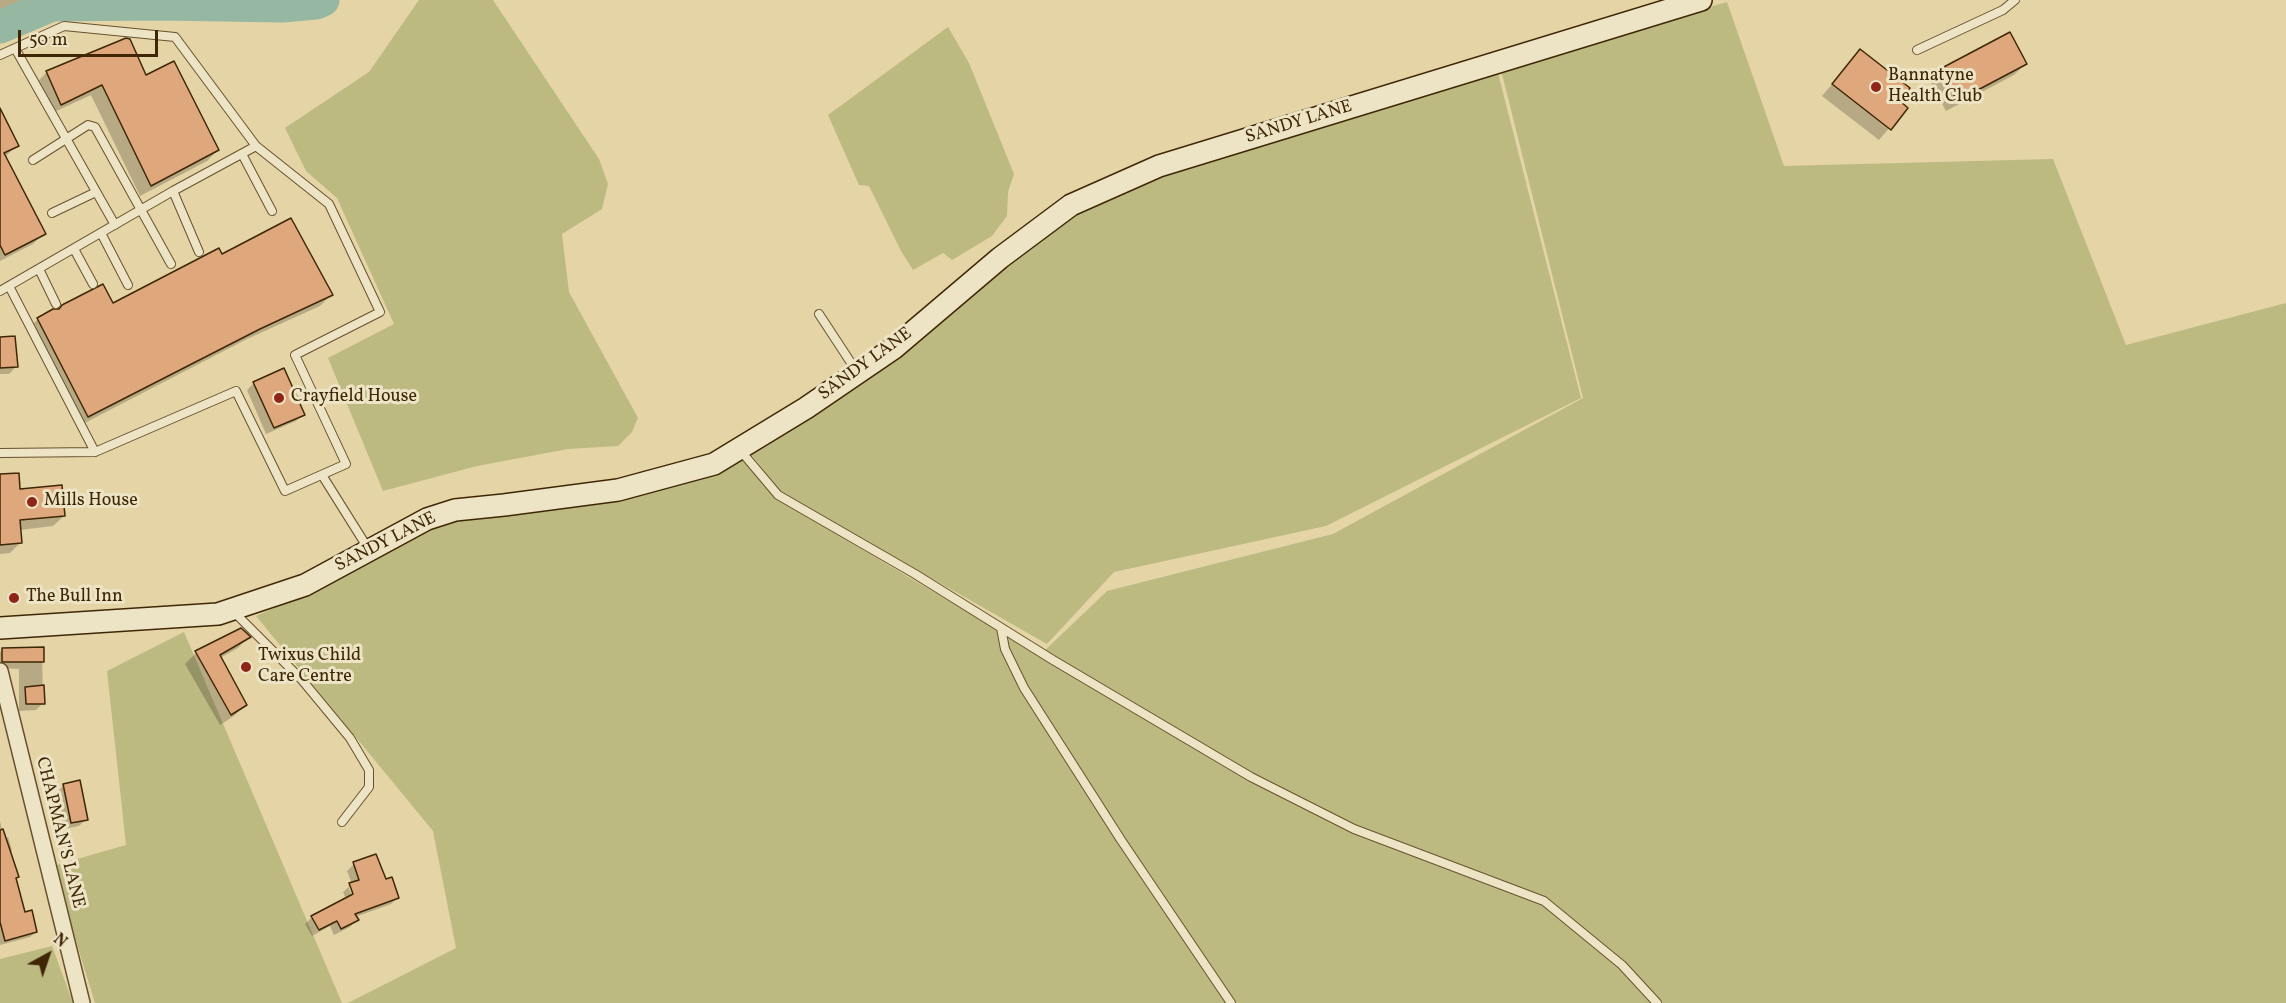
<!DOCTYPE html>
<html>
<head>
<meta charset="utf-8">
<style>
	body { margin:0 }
	#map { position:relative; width:2286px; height:1003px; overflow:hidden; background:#e4d4a6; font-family:Vollkorn,serif }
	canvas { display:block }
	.north { position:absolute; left:18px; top:925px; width:60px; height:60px; -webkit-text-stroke:4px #ede3c5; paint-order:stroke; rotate:40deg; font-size:16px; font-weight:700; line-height:24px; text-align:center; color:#3f2705 }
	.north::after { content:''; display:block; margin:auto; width:21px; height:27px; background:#3f2705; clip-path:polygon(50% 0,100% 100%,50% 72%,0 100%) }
	.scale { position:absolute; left:18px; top:30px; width:140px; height:27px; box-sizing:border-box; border:3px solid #3f2705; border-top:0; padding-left:8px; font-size:18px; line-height:21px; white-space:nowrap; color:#3f2705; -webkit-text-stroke:4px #ede3c5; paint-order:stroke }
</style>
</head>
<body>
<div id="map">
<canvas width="2286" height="1003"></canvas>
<div class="north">N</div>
<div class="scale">50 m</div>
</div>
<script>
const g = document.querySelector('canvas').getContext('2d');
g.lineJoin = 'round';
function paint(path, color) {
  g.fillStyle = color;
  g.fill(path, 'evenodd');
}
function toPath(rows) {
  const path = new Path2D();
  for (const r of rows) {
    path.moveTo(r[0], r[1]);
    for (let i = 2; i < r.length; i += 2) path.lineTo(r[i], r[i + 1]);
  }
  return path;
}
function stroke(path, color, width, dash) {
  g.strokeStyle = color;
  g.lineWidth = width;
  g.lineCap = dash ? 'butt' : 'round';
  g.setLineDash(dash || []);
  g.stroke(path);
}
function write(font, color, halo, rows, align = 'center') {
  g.font = font + ' Vollkorn,serif';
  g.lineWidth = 6;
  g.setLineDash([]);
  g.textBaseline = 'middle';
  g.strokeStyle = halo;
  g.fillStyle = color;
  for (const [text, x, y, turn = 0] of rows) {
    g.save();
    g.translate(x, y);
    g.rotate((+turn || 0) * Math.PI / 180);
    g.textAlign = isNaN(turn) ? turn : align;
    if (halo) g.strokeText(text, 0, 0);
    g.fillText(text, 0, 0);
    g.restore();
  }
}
const green = toPath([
	[419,0,493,0,599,159,608,184,602,209,562,234,569,292,638,418,632,432,618,446,568,449,477,466,383,491,328,358,394,324,337,198,306,171,285,128,369,72],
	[1727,2,1784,166,2053,159,2126,345,2286,303,2286,1003,348,1003,456,948,433,831,256,616,310,592,428,521,740,456,777,499,1040,655,1107,591,1333,534,1583,398,1500,66],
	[948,27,969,63,1014,174,1008,192,1007,216,992,236,952,260,943,253,913,270,901,251,869,186,859,185,828,115],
	[1496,65,1581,398,1326,526,1114,572,1047,644,782,493,747,449,1072,207,1160,167],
	[184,632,342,1003,95,1003,53,866,126,845,107,671],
	[52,946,73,1003,0,1003,0,959]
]);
const shadow = toPath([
	[0,0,32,0,28,4,0,13],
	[1860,51,1898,101,1906,108,1879,140,1822,96],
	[2025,64,2014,75,1946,111,1930,81,1941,70],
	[47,72,145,77,218,150,207,161,140,196,91,95,50,114,36,83],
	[0,111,17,145,5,157,44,233,33,244,0,261],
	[221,256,331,295,320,306,247,339,77,427,27,330,38,319,112,305],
	[0,338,16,367,9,374,0,374],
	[254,383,303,414,296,421,266,434,247,390],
	[0,476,18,490,64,516,53,526,20,530,21,542,10,553,0,554],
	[248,637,238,648,220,658,245,705,234,716,220,725,185,664,196,653],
	[3,649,42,649,43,703,36,710,19,711,19,669,0,668,0,652],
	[64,785,86,819,79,826,64,829,57,792],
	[0,821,4,839,8,837,12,850,9,853,24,914,36,932,30,937,0,945],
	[354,864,385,881,398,897,391,904,355,917,357,920,350,927,334,935,330,926,312,936,305,924,312,917,346,899,343,892,352,884,347,871],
	[348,886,352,886,357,900,354,901]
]);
const river = toPath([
	[0,27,52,5,160,4,282,6,316,3,323,0]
]);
const building = toPath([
	[2010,32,2027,64,1957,101,1940,69,2010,32],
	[126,38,130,39,146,75,174,61,219,150,151,186,102,85,61,105,46,71,126,38],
	[1860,49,1910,88,1900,101,1908,108,1891,130,1832,84,1860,49],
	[0,108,19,146,4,153,46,234,5,255,0,245,0,108],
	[291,218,333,295,260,329,88,417,37,318,53,309,59,309,62,305,103,284,113,303,219,248,222,254,291,218],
	[15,336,18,367,0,368,0,337,15,336],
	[284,368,305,415,274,428,253,382,284,368],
	[19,473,20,489,62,485,65,516,20,520,22,543,0,545,0,474,19,473],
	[241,628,251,637,220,655,247,705,231,715,195,651,241,628],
	[44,647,44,662,2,662,2,648,44,647],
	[44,685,45,704,26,704,25,687,44,685],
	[80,780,88,820,71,823,63,784,80,780],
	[3,829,19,877,16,878,25,912,32,910,37,932,5,941,0,922,0,830,3,829],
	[376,854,386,879,392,877,399,898,355,914,359,920,341,929,337,921,319,930,311,916,353,894,349,883,359,880,353,862,376,854]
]);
const lane = toPath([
	[16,50,115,225],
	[1917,50,2003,10,2015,0],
	[0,55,64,26,175,37,256,146,173,191,0,291],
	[242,154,272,211],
	[33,160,88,125,95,127,171,264],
	[173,191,199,252],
	[52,213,96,192],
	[101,233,128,285],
	[74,249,93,284],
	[39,269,56,304],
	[9,286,95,452],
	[819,314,857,372],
	[740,450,778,495,915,574,1053,660,1251,777,1354,829,1544,901,1622,965,1657,1003],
	[0,453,95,452,236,391,285,491,346,464,295,355,380,312,329,204,256,146],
	[322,475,369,550],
	[233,611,302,680,350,738,369,770,369,787,342,822],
	[1001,628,1005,649,1024,688,1121,840,1231,1003]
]);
const street = toPath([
	[0,671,82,1003]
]);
const secondary = toPath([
	[0,628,218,614,305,585,427,519,455,510,504,505,618,490,714,464,806,408,894,348,1000,258,1071,205,1159,166,1701,0]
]);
const markers = [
	[1876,87,6,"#8f2418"],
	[279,398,6,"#8f2418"],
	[32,502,6,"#8f2418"],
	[14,598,6,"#8f2418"],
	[246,667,6,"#8f2418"]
];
const poiNames = [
	["Bannatyne",1888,77],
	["Health Club",1888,98],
	["Crayfield House",291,398],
	["Mills House",44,502],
	["The Bull Inn",26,598],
	["Twixus Child",258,657],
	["Care Centre",258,678]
];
const streetNames = [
	["SANDY LANE",1299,123,-17],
	["SANDY LANE",866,365,-36],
	["SANDY LANE",386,543,-27],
	["CHAPMAN'S LANE",59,833,76]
];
paint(green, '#bcba81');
paint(shadow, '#0003');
stroke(river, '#96b8a3', 33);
paint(building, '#dea77c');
stroke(building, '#3f2705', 1.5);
stroke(lane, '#68522d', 10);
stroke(street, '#68522d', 18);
stroke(secondary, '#3f2705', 24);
stroke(lane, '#ede3c5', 8);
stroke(street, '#ede3c5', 15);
stroke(secondary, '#ede3c5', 21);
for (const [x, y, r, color] of markers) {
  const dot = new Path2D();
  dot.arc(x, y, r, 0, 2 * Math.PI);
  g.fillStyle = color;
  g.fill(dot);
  stroke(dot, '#ede3c5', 2);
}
write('18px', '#3f2705', '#ede3c5', poiNames, 'left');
write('18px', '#3f2705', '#ede3c5', streetNames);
</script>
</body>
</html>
